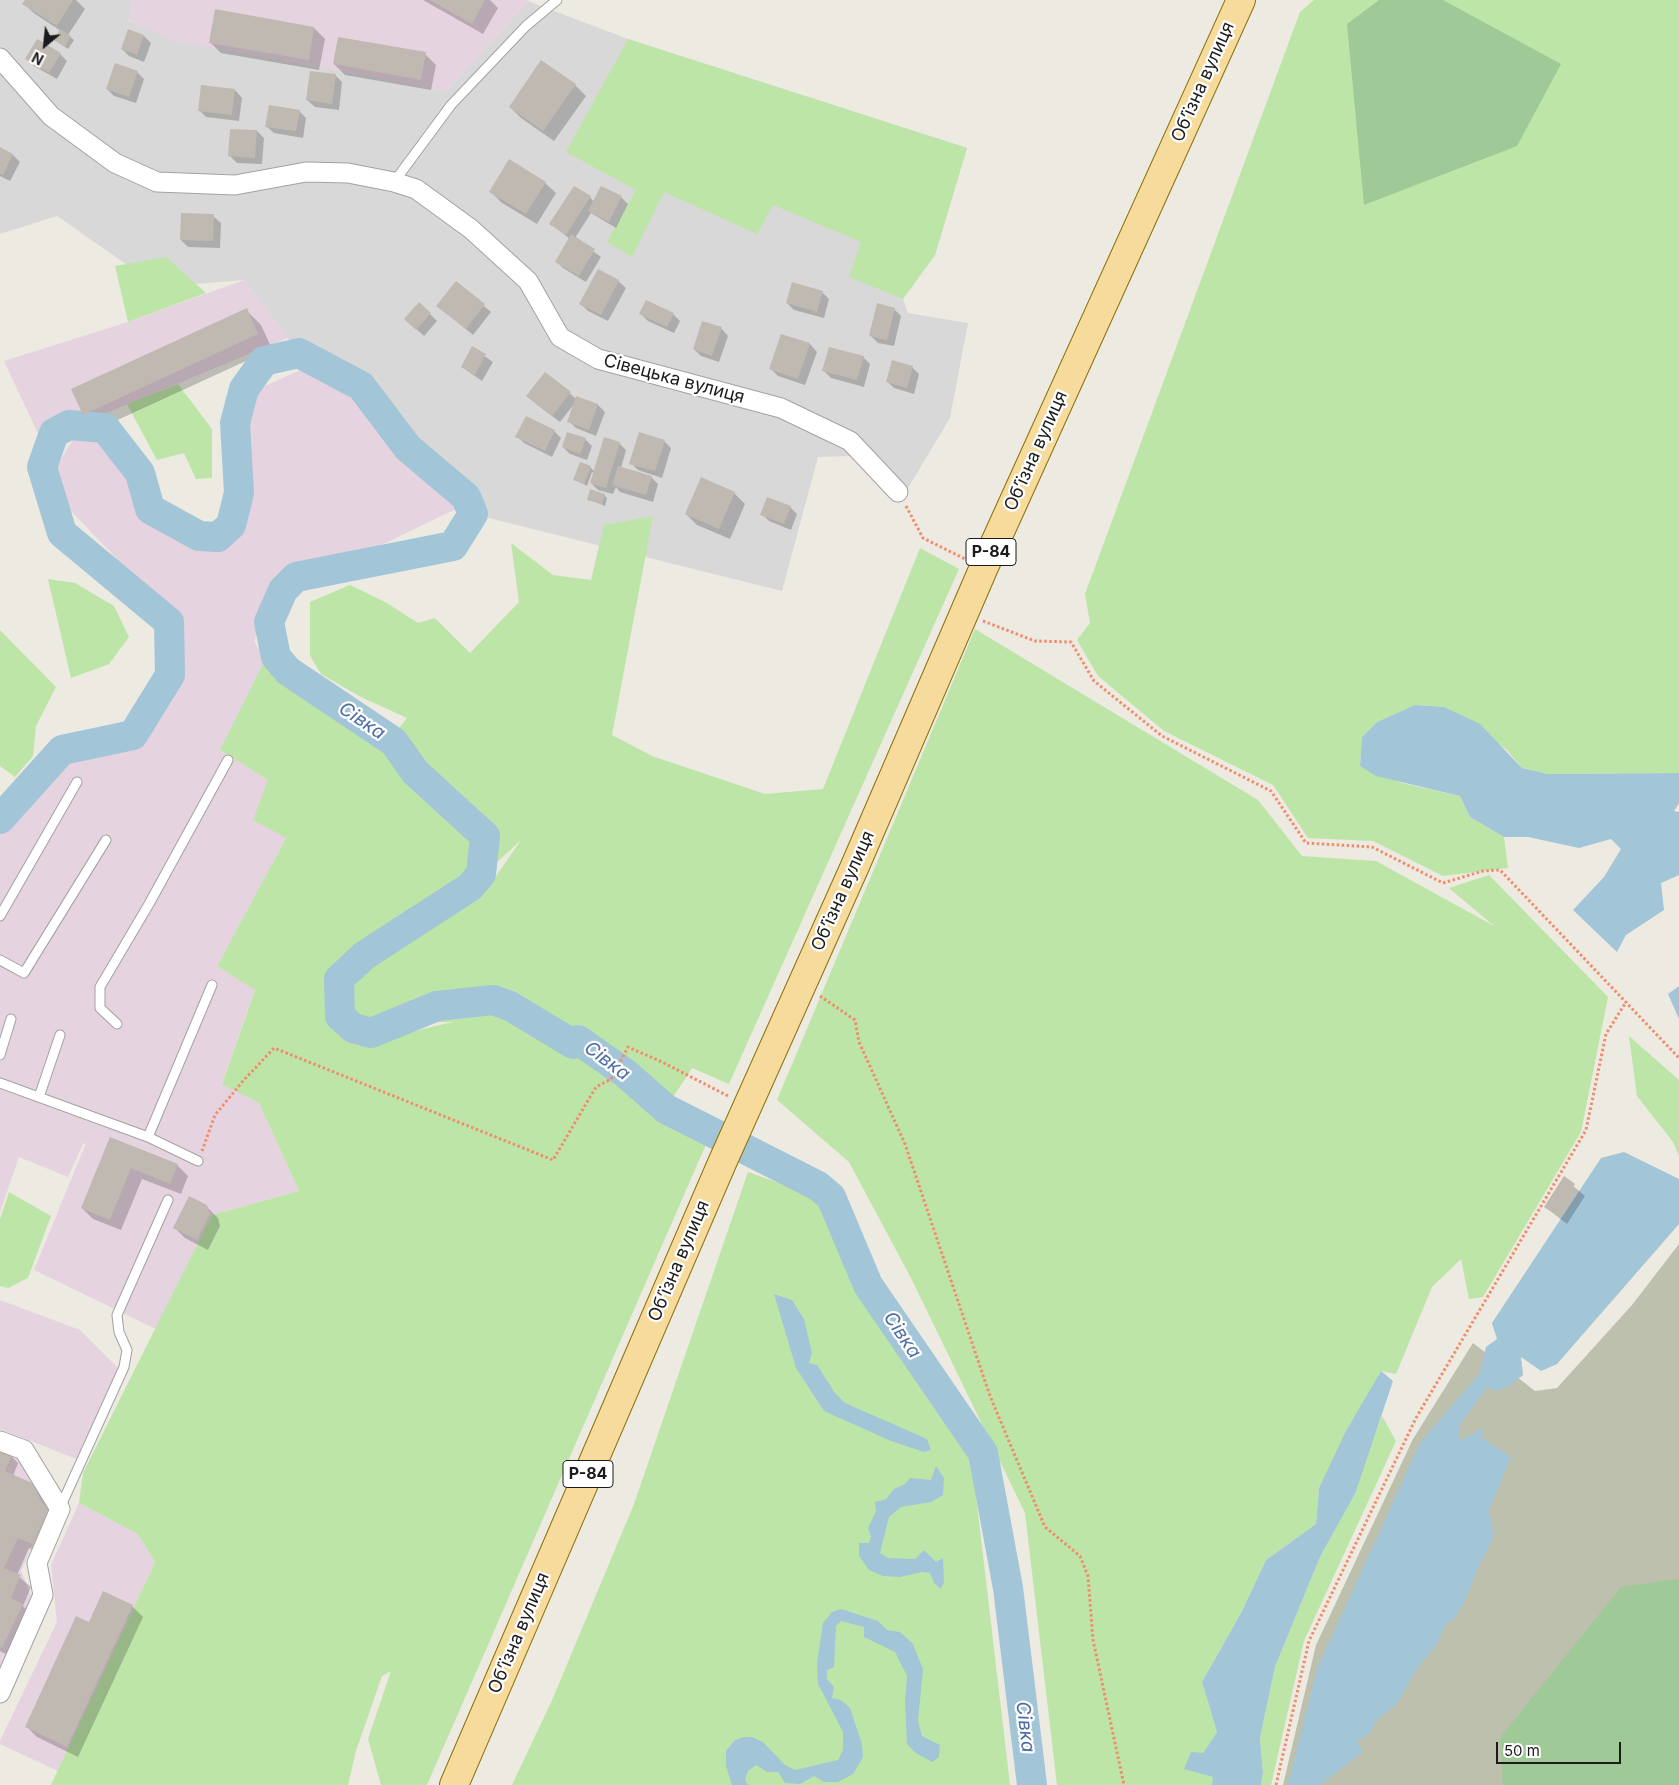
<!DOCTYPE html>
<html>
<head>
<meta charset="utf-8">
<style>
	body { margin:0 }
	#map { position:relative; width:1679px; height:1785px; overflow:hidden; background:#eceae1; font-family:Inter,sans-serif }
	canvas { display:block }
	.north { position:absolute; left:20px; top:20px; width:50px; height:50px; -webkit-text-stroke:4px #fff; paint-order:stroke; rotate:208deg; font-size:14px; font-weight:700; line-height:20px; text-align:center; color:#1b1b1b }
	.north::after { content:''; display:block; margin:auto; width:18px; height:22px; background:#1b1b1b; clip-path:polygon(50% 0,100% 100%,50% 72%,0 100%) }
	.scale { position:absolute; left:1496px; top:1742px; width:125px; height:22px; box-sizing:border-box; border:2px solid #1b1b1b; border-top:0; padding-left:6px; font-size:15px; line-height:18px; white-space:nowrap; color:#1b1b1b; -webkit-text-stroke:4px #fff; paint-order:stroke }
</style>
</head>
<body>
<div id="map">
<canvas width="1679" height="1785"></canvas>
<div class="north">N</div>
<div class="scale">50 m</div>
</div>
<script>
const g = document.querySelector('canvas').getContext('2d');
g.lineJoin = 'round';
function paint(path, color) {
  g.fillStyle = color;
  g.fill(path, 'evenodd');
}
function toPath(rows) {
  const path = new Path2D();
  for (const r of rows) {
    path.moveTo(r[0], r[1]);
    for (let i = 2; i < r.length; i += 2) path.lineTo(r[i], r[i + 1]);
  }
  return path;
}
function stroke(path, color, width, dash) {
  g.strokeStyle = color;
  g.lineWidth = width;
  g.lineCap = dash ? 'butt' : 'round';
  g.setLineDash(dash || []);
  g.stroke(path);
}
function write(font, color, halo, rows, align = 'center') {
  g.font = font + ' Inter,sans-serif';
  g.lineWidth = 4.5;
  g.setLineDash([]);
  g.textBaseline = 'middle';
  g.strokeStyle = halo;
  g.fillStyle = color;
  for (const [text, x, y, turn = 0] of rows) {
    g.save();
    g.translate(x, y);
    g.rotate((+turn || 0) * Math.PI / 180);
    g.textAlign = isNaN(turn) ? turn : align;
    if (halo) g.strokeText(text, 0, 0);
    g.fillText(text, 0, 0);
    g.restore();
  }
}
const residential = toPath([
	[0,0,133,0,128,21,447,91,528,1,628,39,967,148,935,255,903,299,908,313,968,323,950,418,908,488,849,456,818,457,782,591,473,514,466,497,408,448,361,386,299,353,244,280,159,287,57,216,0,234]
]);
const industrial = toPath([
	[133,0,529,0,447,91,171,40,128,20],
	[244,280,288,338,41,440,4,361,128,322],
	[309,366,353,391,402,452,458,508,350,560,291,573,279,583,254,641,265,660,220,750,268,780,286,838,217,966,255,989,222,1083,259,1103,299,1191,212,1215,156,1329,34,1270,86,1143,83,1144,68,1177,19,1157,0,1212,0,826,65,755,121,748,133,743,174,678,179,647,176,621,71,511,53,472,73,440,98,440,131,486,166,529,193,541,223,540,237,520,247,489,243,422,247,394],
	[0,1300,80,1330,122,1372,79,1460,0,1429],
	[0,1448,19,1457,49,1506,21,1571,33,1600,0,1676],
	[79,1503,138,1534,155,1562,58,1771,0,1744,0,1741,57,1622,51,1565]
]);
const construction = toPath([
	[1679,1244,1679,1785,1283,1785,1316,1645,1413,1439,1473,1343,1535,1391,1557,1388,1632,1305]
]);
const grass = toPath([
	[1314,0,1679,0,1679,773,1548,774,1522,768,1507,750,1444,707,1415,705,1377,722,1362,737,1360,766,1402,783,1460,796,1470,817,1504,837,1508,868,1443,876,1373,841,1308,838,1273,785,1164,731,1098,676,1077,640,1090,623,1085,594,1300,12],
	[628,39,967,148,935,255,903,299,849,277,861,242,773,205,757,234,664,192,632,257,607,242,636,190,566,152],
	[166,257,206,293,128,322,115,266],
	[178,384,212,429,212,478,196,479,184,453,157,460,127,404],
	[653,516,612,735,652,756,765,794,823,789,920,548,959,569,729,1084,692,1068,672,1099,610,1052,599,1065,659,1115,707,1142,427,1785,381,1785,368,1739,391,1671,382,1676,356,1751,348,1785,51,1785,155,1562,138,1534,79,1503,83,1473,212,1215,299,1191,259,1103,222,1084,255,990,217,966,286,838,253,820,268,780,220,750,265,660,386,746,409,775,476,839,469,872,334,970,328,1018,372,1041,453,1022,373,1022,351,1012,348,984,492,882,521,840,495,864,492,837,419,766,396,732,407,718,361,697,321,674,310,656,310,602,350,585,387,603,418,623,435,618,470,653,519,602,511,543,553,575,591,580,604,525],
	[48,579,75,583,114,606,129,637,109,664,71,678],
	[975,629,1258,800,1302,856,1376,861,1494,926,1449,888,1489,875,1608,997,1581,1132,1483,1297,1469,1299,1461,1259,1432,1287,1396,1374,1381,1371,1319,1488,1316,1524,1266,1560,1241,1613,1202,1682,1217,1732,1203,1753,1214,1777,1212,1785,1057,1785,1025,1513,912,1280,849,1162,777,1100],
	[0,630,56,687,36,726,33,756,15,777,0,766],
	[1629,1036,1679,1080,1679,1156,1673,1142,1637,1096],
	[748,1172,808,1193,819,1205,857,1290,971,1453,1010,1785,512,1785,553,1698,634,1504],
	[9,1192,51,1216,28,1278,8,1288,0,1286,0,1219],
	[1382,1416,1396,1441,1304,1641,1271,1785,1261,1785,1263,1773,1260,1738,1275,1667,1320,1557,1355,1494,1367,1453]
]);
const forest = toPath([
	[1379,0,1443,0,1561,64,1517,146,1364,205,1347,24],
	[1679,1579,1679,1785,1503,1785,1500,1738,1621,1587]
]);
const water = toPath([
	[1415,705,1444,707,1480,724,1522,768,1548,774,1679,773,1679,803,1674,811,1679,812,1679,875,1661,883,1664,910,1626,935,1617,952,1573,910,1604,877,1621,849,1611,839,1579,848,1528,837,1504,837,1470,817,1460,796,1376,776,1360,766,1362,737,1377,722],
	[1679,986,1679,1019,1668,994],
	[1624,1152,1679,1179,1679,1224,1557,1364,1541,1371,1521,1357,1523,1375,1509,1386,1497,1391,1488,1387,1476,1402,1459,1426,1459,1441,1483,1428,1482,1438,1511,1457,1489,1510,1494,1536,1478,1568,1465,1601,1455,1618,1445,1625,1437,1644,1416,1670,1397,1704,1376,1721,1370,1733,1357,1742,1363,1752,1320,1785,1288,1785,1317,1669,1420,1443,1480,1373,1486,1347,1497,1339,1492,1323,1601,1158],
	[774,1294,792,1300,804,1319,812,1353,809,1363,817,1365,835,1393,845,1403,927,1439,931,1450,924,1452,891,1441,824,1411,796,1368],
	[1381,1371,1393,1381,1355,1494,1320,1557,1275,1667,1260,1738,1263,1773,1261,1785,1212,1785,1213,1777,1184,1769,1191,1752,1203,1753,1217,1732,1202,1682,1241,1613,1266,1560,1316,1524,1319,1488,1346,1431],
	[936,1466,944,1478,943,1495,931,1502,901,1507,889,1517,880,1553,888,1558,915,1559,924,1550,936,1562,943,1558,944,1582,941,1589,934,1583,930,1573,922,1572,900,1577,883,1576,869,1570,859,1556,859,1543,869,1543,871,1537,868,1528,876,1511,875,1502,886,1499,894,1489,905,1484,910,1478,931,1480],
	[841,1609,878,1621,887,1630,900,1632,913,1644,923,1669,918,1721,922,1736,940,1745,939,1757,932,1762,916,1753,907,1744,905,1701,907,1676,895,1652,864,1637,864,1627,841,1621,836,1626,834,1667,827,1670,827,1679,834,1687,832,1698,841,1700,850,1708,862,1744,863,1757,853,1774,838,1782,824,1782,814,1776,800,1784,785,1783,778,1772,767,1772,756,1765,748,1771,745,1780,748,1785,732,1785,726,1766,726,1751,735,1740,744,1737,752,1737,763,1742,785,1765,795,1770,838,1760,843,1750,843,1732,818,1684,817,1663,823,1623,832,1612]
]);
const shadow = toPath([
	[26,0,76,0,85,9,68,35,74,40,68,49,55,40,61,31,35,14,24,4],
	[423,0,490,0,498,8,483,34],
	[216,11,314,28,325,39,319,70,221,53,210,42],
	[129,31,144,36,151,43,144,62,129,56,122,49],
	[60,54,67,61,57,79,34,66,27,59],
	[425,54,436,65,431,90,345,75,334,64],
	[137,72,144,79,136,103,114,96,107,89],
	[335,75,342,82,339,110,315,107,307,100],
	[575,85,586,96,554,141,521,118,510,107],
	[235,90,242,98,239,121,206,117,199,110],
	[299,111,306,118,303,138,274,133,266,126],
	[257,131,264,138,262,164,237,163,230,156],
	[0,148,13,155,20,162,10,181,0,176],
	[545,183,556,193,537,224,502,203,491,192],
	[601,187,621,197,628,204,616,228,591,213,575,238,601,257,586,282,563,268,556,261,570,239,551,224,590,197,594,202],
	[213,216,221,223,220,248,188,247,181,240],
	[618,281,626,288,608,321,588,311,581,304],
	[456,283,491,312,473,335,438,306],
	[822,292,829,299,824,318,794,310,787,303],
	[894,309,901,316,894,346,878,343,871,336],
	[246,310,261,325,272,349,98,429,84,414],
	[430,314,437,321,424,336,413,326],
	[641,314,673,314,680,321,674,333,648,321],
	[721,328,728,336,719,362,701,356,694,349],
	[782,335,810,344,817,352,805,385,778,376,771,369],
	[473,348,493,362,482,381,462,367],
	[863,357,870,364,864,387,831,378,824,371],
	[912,367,919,374,914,394,894,388,887,381],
	[546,373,576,399,598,405,605,412,596,436,576,428,569,421,574,404,560,422,535,403],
	[526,417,554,431,561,438,552,457,524,443,517,436],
	[585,439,592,446,587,460,570,454,563,447],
	[664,441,671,448,662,478,638,470,631,463],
	[619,443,626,450,621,468,651,477,658,484,653,502,620,492,616,487,613,494,598,490,591,483,594,473,592,472,587,486,574,479,590,467,595,472],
	[734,493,745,504,730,539,697,525,686,514],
	[604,495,607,498,605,506,588,499],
	[790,507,797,514,791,530,769,521,762,514],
	[110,1138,177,1165,188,1176,181,1194,142,1179,121,1230,93,1219,82,1208],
	[1564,1178,1585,1196,1567,1224,1545,1207],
	[206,1206,218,1218,220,1226,208,1250,185,1238,174,1227],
	[0,1451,11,1456,18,1463,13,1476,31,1484,42,1496,50,1509,43,1554,29,1548,17,1575,31,1587,23,1606,33,1616,13,1658,0,1651],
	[132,1606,143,1617,78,1757,37,1737,26,1726]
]);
const river = toPath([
	[0,819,62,750,133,735,170,675,169,622,62,533,42,467,54,433,69,425,105,428,140,473,150,509,199,536,218,537,231,525,239,493,235,423,244,389,264,361,299,353,361,386,408,448,466,497,473,514,453,546,296,577,283,590,269,622,276,657,288,671,394,742,415,772,485,836,481,874,470,887,365,955,339,979,340,1016,353,1028,371,1033,437,1006,493,1000,510,1006,573,1044,578,1040,625,1073,666,1109,818,1186,831,1197,868,1285,983,1453,1008,1588,1032,1785]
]);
const building = toPath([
	[25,0,73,0,57,26,22,4],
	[430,0,485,0,472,24],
	[215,9,314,27,309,60,209,43],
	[60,29,71,36,65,47,54,40],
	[128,29,144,35,137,55,121,49],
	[338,37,426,52,421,80,333,64],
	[37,39,61,53,49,73,25,59],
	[541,60,576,84,543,131,509,107],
	[115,63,138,71,129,97,106,89],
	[310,71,336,74,332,104,306,100],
	[201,85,235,89,232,115,198,111],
	[269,105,300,110,296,131,265,127],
	[230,129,257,130,255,158,228,156],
	[0,147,13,154,3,175,0,174],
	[509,159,546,182,526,214,489,192],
	[574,186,591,196,566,235,549,224],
	[601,186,622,196,609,222,588,211],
	[181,213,214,214,213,241,180,240],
	[571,234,595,249,579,276,555,262],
	[598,269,619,280,601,315,579,304],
	[456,281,485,304,466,329,436,306],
	[792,282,823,291,817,312,786,303],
	[646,300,674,313,667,327,639,314],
	[419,302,431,313,416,330,404,319],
	[877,303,895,308,887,340,869,336],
	[247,308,258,334,83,415,71,389],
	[702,321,722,327,712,356,693,349],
	[781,334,810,343,798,379,769,369],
	[472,346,486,354,475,375,461,367],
	[829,347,864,356,857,380,822,371],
	[892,360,913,366,907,388,886,382],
	[545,372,571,392,552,416,526,396],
	[576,396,598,404,589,430,567,422],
	[526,416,555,430,545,451,515,437],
	[567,432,586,438,580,454,562,447],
	[639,432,665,440,655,471,629,464],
	[604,437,620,442,606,488,590,483],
	[580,462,591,466,584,484,573,480],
	[618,466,652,476,646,495,612,485],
	[701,477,735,492,719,529,685,514],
	[590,489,605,494,602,504,587,500],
	[767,497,791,506,784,524,760,515],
	[110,1137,178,1164,170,1184,131,1168,110,1220,81,1208],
	[1564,1176,1575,1184,1555,1214,1544,1207],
	[189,1196,207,1205,210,1214,197,1240,173,1228],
	[0,1450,12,1455,5,1471,32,1483,43,1504,49,1506,32,1544,18,1538,4,1568,21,1575,11,1598,23,1604,2,1648,0,1647],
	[103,1591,133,1605,67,1747,25,1727,76,1616,89,1622]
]);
const path = toPath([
	[906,506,923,538,965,559],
	[983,621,1035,641,1071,642,1094,681,1162,736,1271,791,1306,843,1372,847,1443,883,1483,871,1500,870,1679,1058],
	[820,996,855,1020,859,1042,905,1144,990,1396,1045,1527,1080,1556,1088,1576,1093,1640,1124,1785],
	[202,1151,215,1115,243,1081,274,1048,553,1160,596,1087,611,1079,628,1047,662,1062,730,1097],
	[1276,1785,1309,1641,1416,1418,1586,1130,1606,1034,1626,1002]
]);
const service = toPath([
	[394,182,451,105,526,26,557,0],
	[0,916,77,782],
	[0,960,24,973,106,840],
	[117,1024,100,1008,100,987,149,904,228,760],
	[0,1055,11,1019],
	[0,1083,148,1137,212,985],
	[39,1097,60,1035],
	[148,1137,198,1161],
	[60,1508,124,1367,127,1350,119,1332,117,1315,168,1200]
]);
const minor = toPath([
	[0,58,51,116,115,163,157,182,235,185,306,172,348,173,394,182,416,189,471,229,528,281,560,337,598,359,781,408,850,441,898,492],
	[0,1441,24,1450,60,1509,37,1563,43,1595,0,1693]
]);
const primary = toPath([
	[454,1785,722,1163,855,866,984,567,1241,0]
]);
const shields = [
	[991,552,50],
	[588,1474,50]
];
const shieldNames = [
	["Р-84",991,552],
	["Р-84",588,1474]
];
const streetNames = [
	["Обʼїзна вулиця",1203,82,-66],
	["Сівецька вулиця",674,379,15],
	["Обʼїзна вулиця",1036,451,-66],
	["Обʼїзна вулиця",843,891,-66],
	["Обʼїзна вулиця",679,1261,-67],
	["Обʼїзна вулиця",519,1633,-67]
];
const waterNames = [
	["Сівка",362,721,34],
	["Сівка",607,1061,37],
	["Сівка",902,1335,56],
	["Сівка",1025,1727,83]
];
paint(residential, '#d9d8d8');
paint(industrial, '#e5d3df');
paint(construction, '#bdc0ad');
paint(grass, '#bee5a8');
paint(forest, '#9fc997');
paint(water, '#a3c5d8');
paint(shadow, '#0003');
stroke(river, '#a3c5d8', 30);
paint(building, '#c0b9b1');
stroke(service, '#a2a2a2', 11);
stroke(minor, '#a2a2a2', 21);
stroke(primary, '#8a7008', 30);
stroke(path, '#f18c6c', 3, [2.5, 2.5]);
stroke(service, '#fff', 9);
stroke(minor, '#fff', 19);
stroke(primary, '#f6db9c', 28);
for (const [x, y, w] of shields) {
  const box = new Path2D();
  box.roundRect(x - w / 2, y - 13.5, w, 27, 4);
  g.fillStyle = '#fff';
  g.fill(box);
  stroke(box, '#1b1b1b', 1);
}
write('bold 16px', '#1b1b1b', null, shieldNames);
write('18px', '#1b1b1b', '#fff', streetNames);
write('italic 19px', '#4e6da4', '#fff', waterNames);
</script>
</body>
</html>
